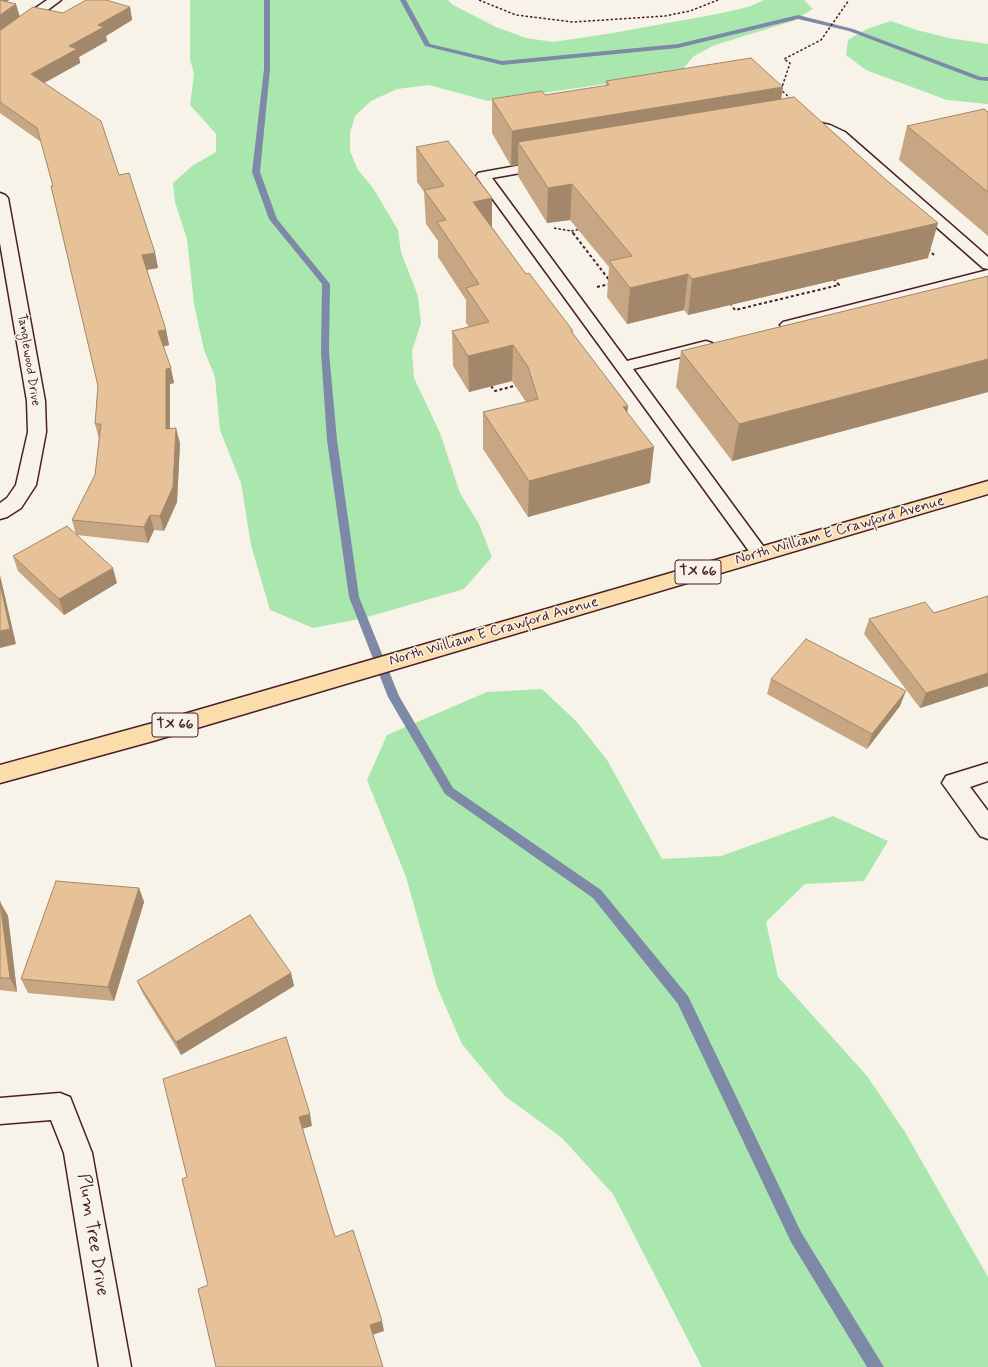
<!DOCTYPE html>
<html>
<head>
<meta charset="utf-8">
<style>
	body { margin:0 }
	canvas { display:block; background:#f7f3e8 }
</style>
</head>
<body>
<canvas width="988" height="1367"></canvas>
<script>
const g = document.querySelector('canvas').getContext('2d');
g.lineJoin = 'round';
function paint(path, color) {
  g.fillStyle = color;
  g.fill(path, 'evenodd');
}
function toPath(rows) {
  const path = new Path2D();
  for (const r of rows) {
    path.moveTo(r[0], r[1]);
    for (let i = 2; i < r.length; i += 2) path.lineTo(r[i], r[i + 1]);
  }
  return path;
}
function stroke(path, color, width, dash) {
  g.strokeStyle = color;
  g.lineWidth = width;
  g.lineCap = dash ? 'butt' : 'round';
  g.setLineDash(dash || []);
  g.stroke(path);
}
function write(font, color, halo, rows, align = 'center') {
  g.font = font + ' Mynerve,sans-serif';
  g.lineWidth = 3;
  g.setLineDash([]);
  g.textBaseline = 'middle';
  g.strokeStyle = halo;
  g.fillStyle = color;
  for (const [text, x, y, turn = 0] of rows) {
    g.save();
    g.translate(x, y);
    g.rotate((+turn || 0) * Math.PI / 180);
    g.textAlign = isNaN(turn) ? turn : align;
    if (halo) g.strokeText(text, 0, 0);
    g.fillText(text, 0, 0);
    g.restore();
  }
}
const green = toPath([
	[190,0,448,0,453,5,496,27,526,38,553,42,613,33,722,13,748,7,764,0,804,0,813,9,793,21,715,45,694,56,682,70,653,77,488,101,429,85,397,89,371,101,355,116,350,133,350,151,358,170,373,188,398,230,401,252,418,296,421,323,412,351,414,378,440,433,460,493,479,524,492,557,464,589,364,618,313,628,270,610,251,545,241,483,220,430,215,377,204,350,194,304,187,239,175,202,173,183,192,166,216,152,216,134,190,105,194,74,190,59],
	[891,21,917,30,949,38,988,44,988,104,947,100,866,70,846,55,848,40,867,29],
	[542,689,577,722,607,760,662,859,721,856,833,816,888,841,864,881,805,884,766,922,778,977,867,1076,905,1132,988,1277,988,1367,702,1367,613,1194,562,1138,505,1096,462,1044,437,987,406,877,367,780,387,735,487,692]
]);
const stream = toPath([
	[264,0,270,0,270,69,260,172,277,219,330,284,329,352,337,440,359,597,399,696,453,788,601,890,688,996,801,1232,884,1367,867,1367,791,1242,678,1004,593,898,445,794,388,697,349,597,327,440,321,352,322,284,269,219,252,172,264,69,264,0],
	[400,0,406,0,430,44,502,61,678,44,798,15,853,29,981,77,988,77,988,81,978,80,849,31,798,19,678,48,502,65,425,46,400,0]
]);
const pathFar1 = toPath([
	[479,0,516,15,573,22,665,16,690,11,718,0],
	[791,99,781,90,790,63,784,59,821,40,849,0],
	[554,228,571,231],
	[574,234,571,231,581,229]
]);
const path = toPath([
	[573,233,610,281],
	[928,249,935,256],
	[597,287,610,284],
	[730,303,735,310,839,285,833,278],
	[491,386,495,391,518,385]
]);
const lane = toPath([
	[807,120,830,125,845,132,988,257,988,269,983,268,835,138,821,131,802,127,801,124,802,121,807,120],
	[544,161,549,162,551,165,549,168,492,178,627,361,706,341,712,343,714,346,712,349,633,369,766,550,769,554,766,558,760,560,754,558,476,176,478,173,483,172,544,161],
	[988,270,988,278,788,330,783,328,780,325,783,322,988,270]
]);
const street = toPath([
	[47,0,61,0,5,42,0,43,0,33,47,0],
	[0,193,5,195,8,198,45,401,46,432,36,485,21,508,7,517,0,519,0,503,7,498,16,485,28,432,27,401,0,243,0,193],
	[988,763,988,781,970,787,988,811,988,839,980,836,942,783,946,776,988,763],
	[60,1093,70,1097,92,1153,131,1367,99,1367,64,1153,51,1120,0,1124,0,1098,60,1093]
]);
const primary = toPath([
	[988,481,988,494,153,741,0,783,0,765,153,723,988,481]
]);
const wall = toPath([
	[0,0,9,0,7,2,20,17,130,7,132,20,106,36,107,41,79,57,80,63,44,83,119,175,155,253,158,268,147,270,166,330,169,345,163,346,174,383,170,384,170,428,180,443,177,502,164,531,154,530,148,543,77,535,117,583,64,615,18,571,13,556,76,535,72,520,95,475,99,439,95,424,98,386,53,186,41,142,0,113],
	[606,81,781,99,928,258,688,315,684,310,627,324,607,297,609,267,570,220,547,223,518,176,518,165,511,166,492,133,492,99,545,95,606,86],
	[988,112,988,236,899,160,907,126],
	[416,147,492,227,526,274,628,406,627,412,650,483,528,517,483,449,483,412,526,402,512,381,469,392,453,366,452,331,469,327,466,323,466,300,438,257,438,241,426,224,424,192,417,182],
	[988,276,988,392,732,461,676,387,681,351],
	[988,596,988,686,920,708,864,634,869,619,934,613],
	[771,679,900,706,867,749,767,694],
	[139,888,144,902,114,1001,28,993,21,979],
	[0,902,8,916,17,992,0,990],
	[291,973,294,986,181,1055,143,994,137,981]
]);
const shadedWall = toPath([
	[0,0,9,0,0,6],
	[16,4,20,17,0,31,0,15],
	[130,7,132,20,106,36,107,41,79,57,80,63,35,88,31,74,98,25],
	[783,87,778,120,518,142,518,165,511,166,512,131],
	[572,184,570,220,547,223,548,188],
	[492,198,492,232,473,202],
	[938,223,928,258,688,315,692,279],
	[155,253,158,268,145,270,142,255],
	[688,274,684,310,627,324,630,288],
	[166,330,169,345,162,347,158,331],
	[513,345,512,381,469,392,468,356],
	[988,359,988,392,732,461,739,424],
	[171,368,174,383,170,384,170,444,166,429,166,369],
	[628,406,624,442,623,407],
	[176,428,180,443,177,502,164,531,160,516],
	[654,447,650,483,528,517,529,481],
	[150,515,154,530,148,543,144,527],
	[113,568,117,583,64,615,59,599],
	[0,575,16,644,0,648],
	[988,673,988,686,920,708,926,693],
	[906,691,900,706,867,749,872,734],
	[139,888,144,902,114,1001,108,987],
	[0,902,8,916,17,992,10,978],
	[291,973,294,986,181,1055,176,1042],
	[310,1114,312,1126,302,1129,299,1117],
	[382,1321,384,1331,372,1335,370,1325]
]);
const building = toPath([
	[0,0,16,4,0,15,0,0],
	[86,0,106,0,130,7,98,25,104,27,69,46,77,49,31,74,101,121,119,175,129,173,155,253,142,255,166,330,158,331,171,368,166,369,166,429,176,428,173,487,160,516,150,515,144,527,72,520,95,475,101,424,95,424,98,386,51,186,53,186,37,128,0,102,0,30,2,29,33,7,63,13,86,0],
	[751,58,783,87,512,131,492,99,542,91,545,95,609,85,606,81,751,58],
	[794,97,885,179,938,223,692,279,688,274,630,288,609,261,632,256,572,184,548,188,518,142,794,97],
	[984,109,988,112,988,192,907,126,984,109],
	[448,141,492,198,473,202,526,274,529,273,573,331,571,331,628,406,623,407,654,447,529,481,483,412,538,399,528,367,513,345,468,356,452,331,489,322,466,288,479,284,437,222,446,220,424,190,444,186,416,147,448,141],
	[988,276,988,359,739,424,681,351,988,276],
	[67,526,113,568,59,599,13,556,67,526],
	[0,584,10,629,0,631,0,584],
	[988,596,988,673,926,693,869,619,925,602,934,613,988,596],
	[806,639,906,691,872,734,771,679,806,639],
	[56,881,139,888,108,987,21,979,56,881],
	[0,902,10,978,0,978,0,902],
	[250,915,291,973,176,1042,137,981,250,915],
	[286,1037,310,1114,299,1117,335,1237,353,1230,382,1321,370,1325,383,1367,216,1367,198,1289,208,1285,182,1179,187,1177,163,1079,286,1037]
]);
const farStreetnames = [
	["Tanglewood Drive",28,360,81]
];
const shields = [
	[698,572,46],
	[175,725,46]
];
const shieldNames = [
	["TX 66",698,572],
	["TX 66",175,725]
];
const streetNames = [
	["North William E Crawford Avenue",840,531,-16],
	["North William E Crawford Avenue",494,632,-16]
];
const nearStreetnames = [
	["Plum Tree Drive",92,1235,81]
];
paint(green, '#aae7ae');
paint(stream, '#7e89a8');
stroke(lane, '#4a1f2b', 3);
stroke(street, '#4a1f2b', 3);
stroke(primary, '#4a1f2b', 3);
stroke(pathFar1, '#4a1f2b', 1.5, [2.5, 2]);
stroke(path, '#4a1f2b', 2, [3, 2.5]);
paint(lane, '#f7f3e8');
paint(street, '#f7f3e8');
paint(primary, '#fbddab');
paint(wall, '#c7a683');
paint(shadedWall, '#a2876a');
paint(building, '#e7c198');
stroke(building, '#a2876a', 1);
write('13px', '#4a1f2b', '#f7f3e8', farStreetnames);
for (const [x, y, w] of shields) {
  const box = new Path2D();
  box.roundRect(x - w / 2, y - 12, w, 24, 3);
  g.fillStyle = '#f7f3e8';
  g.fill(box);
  stroke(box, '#4a1f2b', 1);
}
write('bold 14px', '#4a1f2b', null, shieldNames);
write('15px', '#4a1f2b', '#f7f3e8', streetNames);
write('18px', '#4a1f2b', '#f7f3e8', nearStreetnames);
</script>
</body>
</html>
